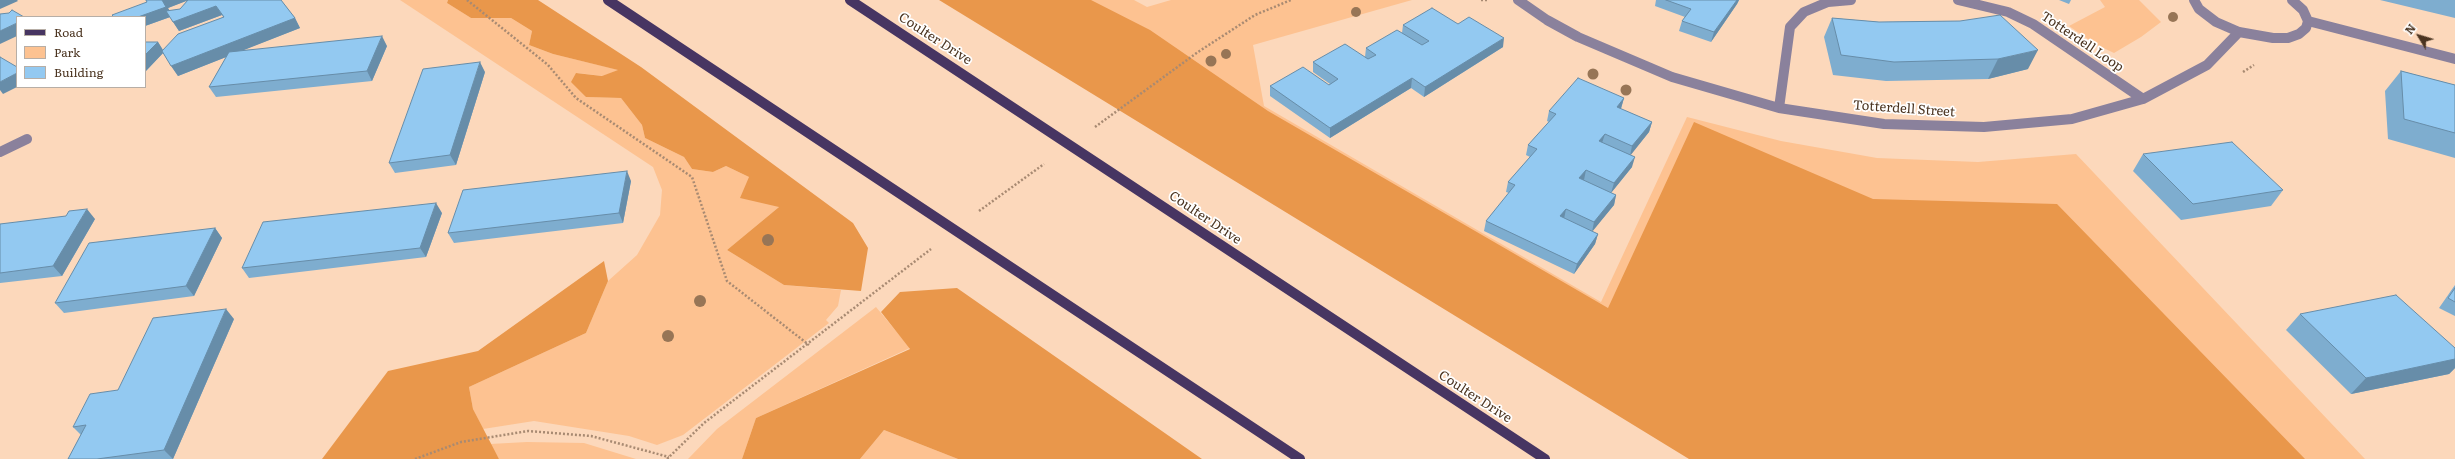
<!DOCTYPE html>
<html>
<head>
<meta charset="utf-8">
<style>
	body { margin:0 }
	#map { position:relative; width:2455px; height:459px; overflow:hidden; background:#fcd8bb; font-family:Literata,serif }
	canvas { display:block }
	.legend { position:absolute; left:16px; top:16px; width:130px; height:72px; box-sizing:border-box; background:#fff; border:1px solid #b7aea6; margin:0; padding:5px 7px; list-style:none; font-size:12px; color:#4b3420 }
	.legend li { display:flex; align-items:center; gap:8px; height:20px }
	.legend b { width:20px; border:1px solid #b7aea6 }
	.north { position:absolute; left:2399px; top:16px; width:40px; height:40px; -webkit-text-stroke:3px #fff; paint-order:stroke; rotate:308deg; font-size:11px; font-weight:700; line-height:16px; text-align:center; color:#4b3420 }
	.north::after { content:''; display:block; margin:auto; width:14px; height:18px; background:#4b3420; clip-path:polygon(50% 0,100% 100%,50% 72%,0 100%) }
</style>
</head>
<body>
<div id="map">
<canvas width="2455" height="459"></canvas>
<ul class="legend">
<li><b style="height:5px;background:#473562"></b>Road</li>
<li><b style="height:11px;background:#fdc291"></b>Park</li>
<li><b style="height:11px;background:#93c9f1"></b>Building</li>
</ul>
<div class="north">N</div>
</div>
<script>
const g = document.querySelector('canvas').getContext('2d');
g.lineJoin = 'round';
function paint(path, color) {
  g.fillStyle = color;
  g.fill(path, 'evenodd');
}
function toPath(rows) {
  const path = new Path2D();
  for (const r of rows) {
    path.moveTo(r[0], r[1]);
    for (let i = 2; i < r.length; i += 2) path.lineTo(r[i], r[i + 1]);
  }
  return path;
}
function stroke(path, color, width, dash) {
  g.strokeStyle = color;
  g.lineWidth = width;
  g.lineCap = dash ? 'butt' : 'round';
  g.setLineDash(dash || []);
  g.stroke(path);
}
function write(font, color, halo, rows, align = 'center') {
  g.font = font + ' Literata,serif';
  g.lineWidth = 3.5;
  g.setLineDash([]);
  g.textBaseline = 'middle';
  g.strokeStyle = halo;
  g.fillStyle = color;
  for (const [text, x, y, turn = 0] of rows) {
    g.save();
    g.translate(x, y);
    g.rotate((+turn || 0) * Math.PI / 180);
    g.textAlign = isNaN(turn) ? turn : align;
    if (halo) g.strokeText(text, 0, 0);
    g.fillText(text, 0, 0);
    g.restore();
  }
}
const green = toPath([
	[400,0,448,0,447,3,471,18,511,18,532,31,529,45,553,54,619,70,603,76,577,73,586,97,621,98,642,125,645,138,684,157,692,169,713,172,726,166,749,177,779,207,727,250,784,285,841,290,838,306,826,320,829,323,683,435,657,445,629,436,534,421,483,429,473,409,469,387,586,333,608,281,637,255,660,215,662,190,653,167],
	[1048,0,1134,0,1147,7,1171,0,1412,0,1253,45,1264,106,1601,302,1687,117,1781,141,1877,158,1978,162,2076,154,2365,459,1825,459],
	[2100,0,2139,0,2161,22,2141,37,2114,53,2095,44,2069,26,2105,7],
	[876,307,910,348,756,418,742,459,688,459,717,429],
	[884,430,958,459,860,459],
	[527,442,584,443,636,459,499,459,490,444]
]);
const forest = toPath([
	[448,0,538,0,641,67,853,223,868,248,861,291,784,285,727,250,779,207,740,198,749,177,726,166,713,172,692,169,684,157,645,138,642,125,621,98,586,97,571,82,576,73,602,76,618,70,553,54,529,45,532,31,511,18,471,18,447,3],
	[939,0,1091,0,1150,30,1268,111,1608,308,1694,122,1873,199,2057,204,2305,459,1689,459],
	[604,261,608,281,586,333,469,387,473,409,499,459,322,459,388,371,478,351],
	[957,288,1202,459,958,459,884,430,860,459,742,459,756,418,910,349,881,312,900,292]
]);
const path = toPath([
	[467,0,548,65,576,98,692,177,727,281,809,345],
	[1481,0,1489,0],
	[2243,72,2254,65],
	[1095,127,1198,52,1255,15,1291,0],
	[979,211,1044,164],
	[415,459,461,442,528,431,591,436,669,457],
	[667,459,704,423,931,249]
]);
const minor = toPath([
	[1518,0,1547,20,1578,37,1672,77,1779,108,1884,124,1984,127,2072,119,2143,99,2207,65,2239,32],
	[1958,0,2008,12,2033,24,2143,99],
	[2194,0,2199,9,2216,22,2239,32,2273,38,2288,38,2299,34,2306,28,2308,21,2303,10,2292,0],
	[2308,21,2455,59],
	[1779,108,1790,27,1804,12,1828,2,1851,0],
	[0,152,27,139]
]);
const major = toPath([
	[608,0,1300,459],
	[850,0,1545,459]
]);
const trees = [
	[1356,12,5],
	[2173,17,5],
	[1226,54,5],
	[1211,61,5.5],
	[1593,74,5.5],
	[1626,90,5.5],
	[768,240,6],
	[700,301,6],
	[668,336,6]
];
const wall = toPath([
	[146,0,281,0,295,18,300,28,243,50,387,46,372,81,216,97,209,87,226,57,178,76,163,53,145,72,145,42,158,42,163,50,223,17,222,15,179,31,170,17,145,26,145,17,147,2],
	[188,0,180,9,169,11,168,8],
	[1656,0,1739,0,1737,4,1711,42,1679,31,1682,21,1685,17,1655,6],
	[2059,0,2071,0,2069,4],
	[2380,0,2455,0,2455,18],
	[1832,18,1879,22,1960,21,2028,69,1988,79,1886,81,1833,75,1824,37],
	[1458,24,1503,47,1424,97,1411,88,1330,138,1270,96,1270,86,1329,85,1330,84,1313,72,1313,62,1365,57,1366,48,1402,33,1403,25],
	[2401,71,2455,85,2455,158,2388,139,2385,91],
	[485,72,456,165,395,173,389,163],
	[1624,98,1621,109,1652,122,1649,132,1630,155,1632,167,1611,193,1616,195,1614,205,1592,231,1598,234,1595,244,1574,274,1484,231,1486,221,1509,193,1506,192,1508,182,1530,157,1526,155,1528,145,1549,122,1547,121,1549,111],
	[2143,154,2283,190,2271,206,2181,220,2133,171],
	[631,181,623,223,454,243,448,233],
	[442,213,426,257,249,278,242,268],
	[95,219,62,276,0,283,0,224],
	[215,228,222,238,194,296,64,313,55,303],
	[2455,285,2455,316,2439,308],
	[2300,314,2455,348,2455,368,2449,374,2351,394,2286,330],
	[234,319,173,459,68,459,81,435,73,427,118,390]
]);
const shadedWall = toPath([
	[0,0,17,0,18,1,0,9],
	[162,0,189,0,168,8,173,16,145,26,145,17,138,17],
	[1737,0,1739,0,1737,4,1711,42,1714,32],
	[216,6,222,15,179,31,173,22],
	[295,18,300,28,178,76,171,66],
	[17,23,17,36,0,44,0,31],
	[382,36,387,46,372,81,367,71],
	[1504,38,1503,47,1424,97,1425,87],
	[158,42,164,52,145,72,145,55],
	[2038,50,2028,69,1988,79,1998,59],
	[480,62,485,72,456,165,450,155],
	[17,73,17,87,3,94,0,90,0,82],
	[1412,78,1411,88,1330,138,1330,128],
	[1624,98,1621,108,1614,117,1617,107],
	[1652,122,1649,132,1630,156,1632,146],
	[1605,134,1602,143,1599,141],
	[1635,157,1632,167,1611,193,1614,183],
	[1586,170,1584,180,1579,178],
	[627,171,631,181,623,223,619,213],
	[1616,195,1614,205,1592,232,1594,222],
	[436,203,442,213,426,257,420,248],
	[87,209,95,219,62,276,53,266],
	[1566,209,1564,219,1560,216],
	[215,228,222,238,194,296,186,286],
	[1598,234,1595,244,1574,274,1577,264],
	[226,309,234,319,173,459,164,450],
	[2455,359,2455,368,2449,374,2351,394,2366,378]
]);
const building = toPath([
	[146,0,162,0,166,7,138,17,114,17,112,15,147,2,146,0],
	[188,0,281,0,295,18,171,66,162,51,178,34,224,17,216,6,173,22,166,11,180,9,188,0],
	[1666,0,1737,0,1714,32,1682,21,1691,9,1666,0],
	[1432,8,1458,24,1469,17,1504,38,1425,87,1412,78,1330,128,1270,86,1303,67,1329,85,1338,79,1313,62,1345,44,1368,59,1376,55,1366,48,1397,30,1422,45,1429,41,1403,25,1432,8],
	[12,10,24,17,17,17,17,23,0,31,0,14,9,13,12,10],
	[2000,15,2038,50,1998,59,1894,62,1841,55,1832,18,1879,22,1960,21,2000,15],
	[382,36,367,71,209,87,229,52,382,36],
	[145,42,158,42,145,55,145,42],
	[0,57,17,67,17,73,0,82,0,57],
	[480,62,450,155,389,163,423,69,480,62],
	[2401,71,2455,85,2455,133,2404,119,2401,71],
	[1578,78,1624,98,1617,107,1652,122,1632,146,1605,134,1599,141,1635,157,1614,183,1586,170,1579,178,1616,195,1594,222,1566,209,1560,216,1598,234,1577,264,1486,221,1515,185,1508,182,1537,149,1528,145,1556,114,1549,111,1578,78],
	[2232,142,2283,190,2193,204,2143,154,2232,142],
	[627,171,619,213,448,233,463,190,627,171],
	[436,203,420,248,242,268,263,222,436,203],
	[87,209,53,266,0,273,0,224,66,216,69,211,87,209],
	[215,228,186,286,55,303,89,243,215,228],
	[2455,288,2455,302,2448,298,2455,288],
	[2396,295,2455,348,2455,359,2366,378,2300,314,2396,295],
	[226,309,164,450,97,459,68,459,86,425,73,427,90,394,118,390,153,318,226,309]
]);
const streetNames = [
	["Coulter Drive",935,39,33],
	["Totterdell Loop",2082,42,34],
	["Totterdell Street",1904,109,4],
	["Coulter Drive",1205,218,34],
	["Coulter Drive",1475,397,33]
];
paint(green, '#fdc291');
paint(forest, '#e9974b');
stroke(path, '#a88a72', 2.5, [2, 2]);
stroke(minor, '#8a819c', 10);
stroke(major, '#473562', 10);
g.fillStyle = '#977556';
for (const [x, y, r] of trees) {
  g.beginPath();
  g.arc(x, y, r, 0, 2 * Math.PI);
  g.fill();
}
paint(wall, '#7eadcf');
paint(shadedWall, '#678da9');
paint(building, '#93c9f1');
stroke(building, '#678da9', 1);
write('13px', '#4b3420', '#fff', streetNames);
</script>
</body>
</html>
